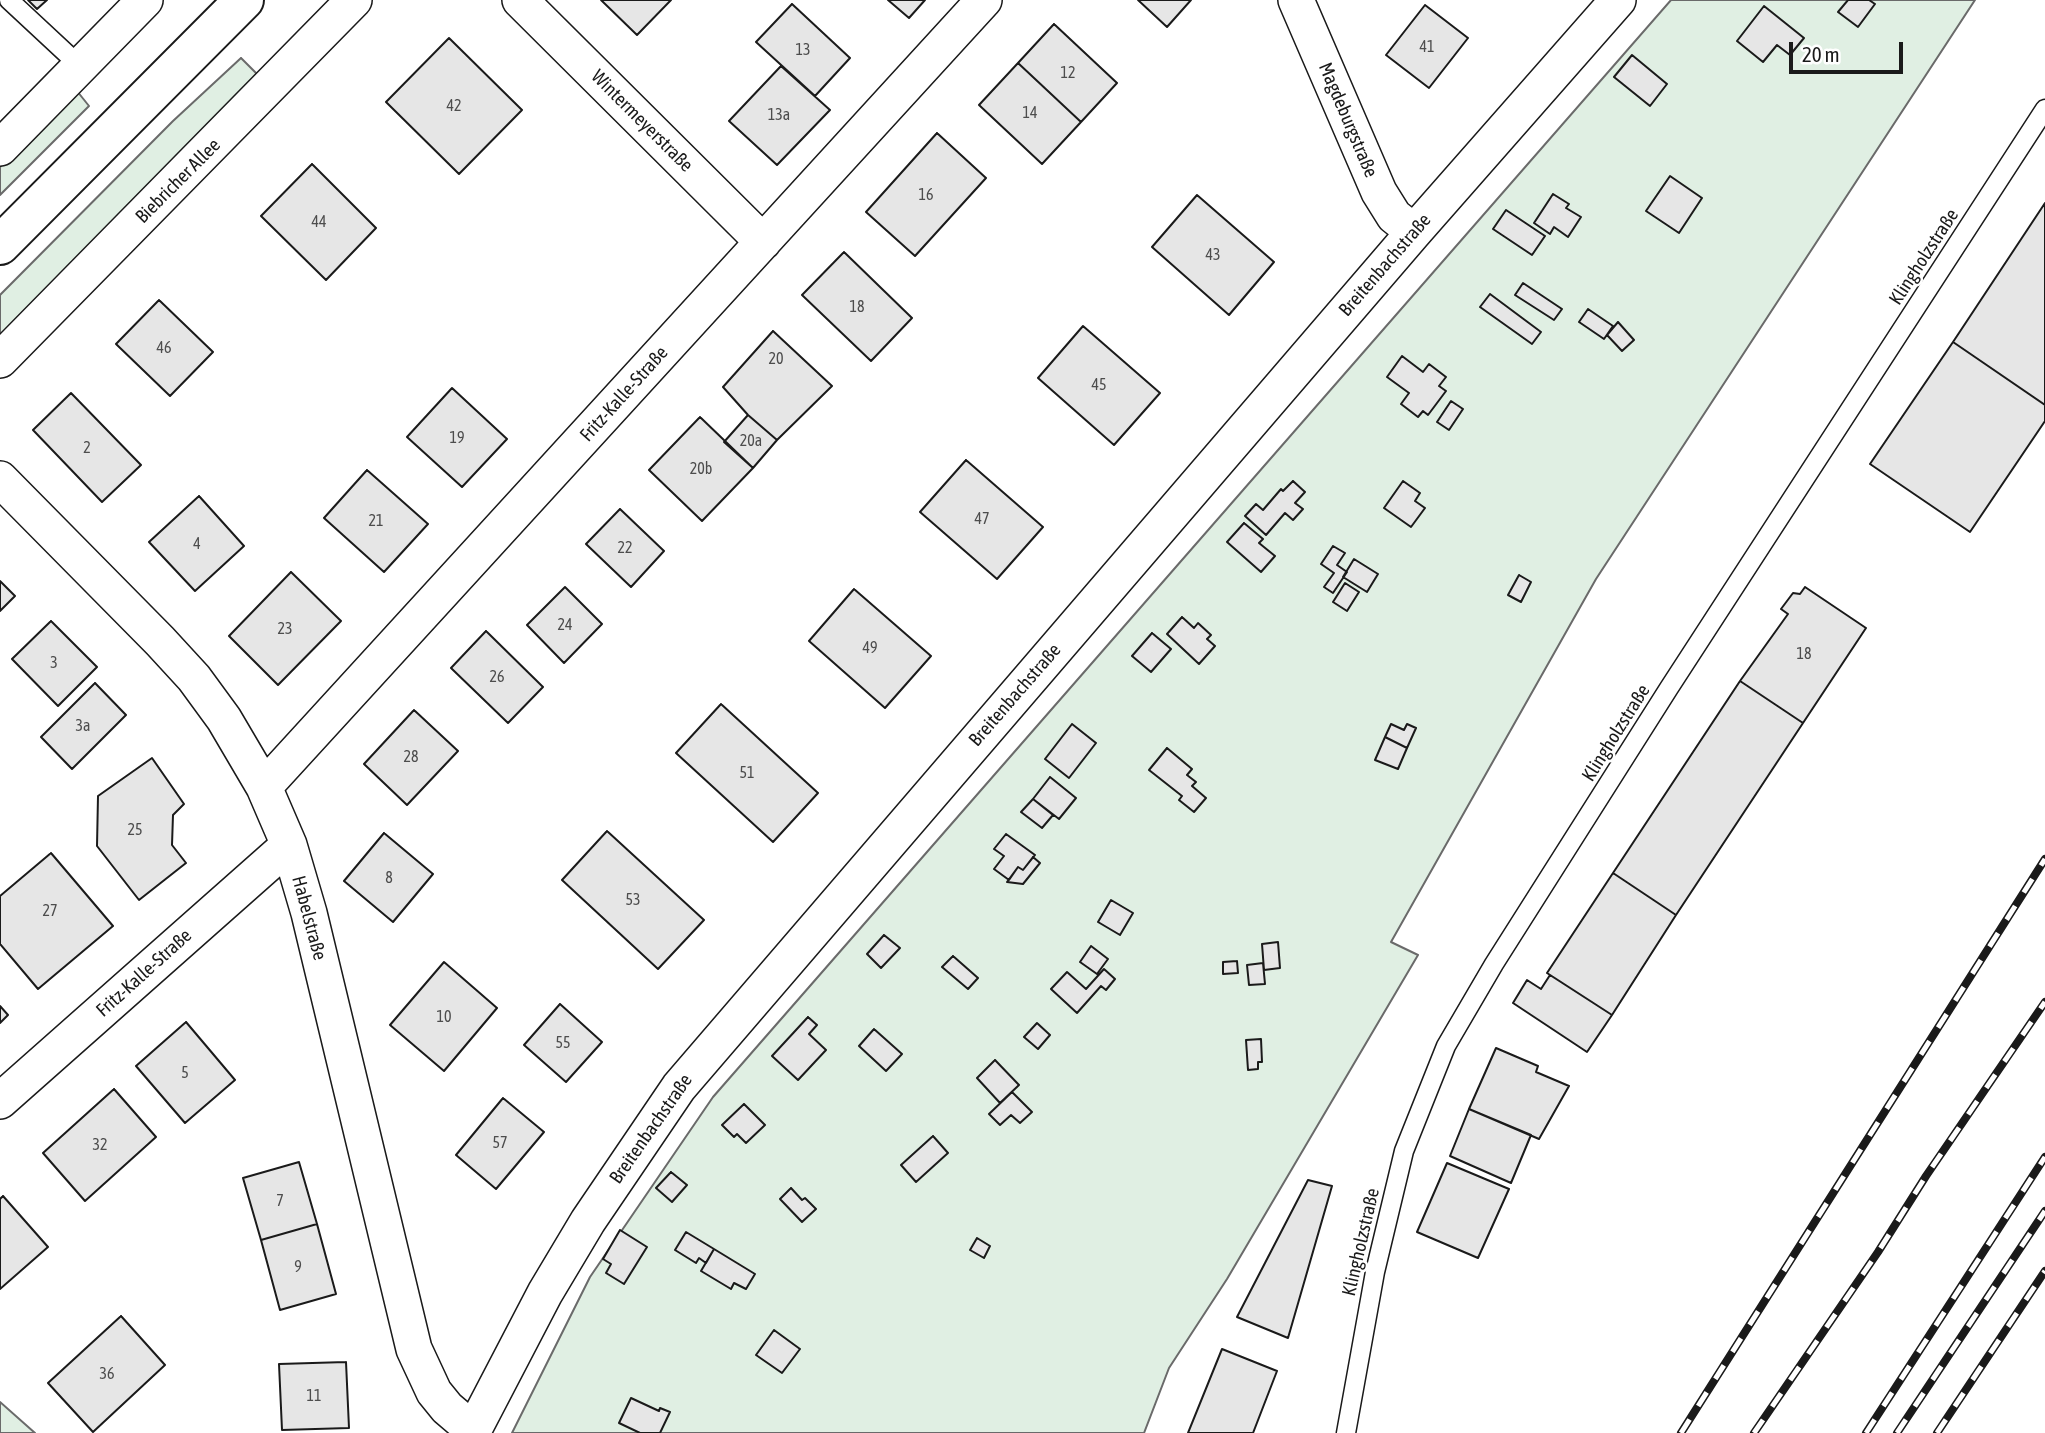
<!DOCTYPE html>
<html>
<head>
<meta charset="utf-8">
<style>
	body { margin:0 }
	#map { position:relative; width:2045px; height:1433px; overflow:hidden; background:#fff; font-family:"Asap Condensed",sans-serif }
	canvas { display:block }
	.scale { position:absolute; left:1789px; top:42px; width:114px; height:32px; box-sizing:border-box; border:4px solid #1a1a1a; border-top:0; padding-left:9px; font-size:21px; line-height:24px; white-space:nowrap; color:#1a1a1a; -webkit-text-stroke:5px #fff; paint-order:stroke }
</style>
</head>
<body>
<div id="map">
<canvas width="2045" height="1433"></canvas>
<div class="scale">20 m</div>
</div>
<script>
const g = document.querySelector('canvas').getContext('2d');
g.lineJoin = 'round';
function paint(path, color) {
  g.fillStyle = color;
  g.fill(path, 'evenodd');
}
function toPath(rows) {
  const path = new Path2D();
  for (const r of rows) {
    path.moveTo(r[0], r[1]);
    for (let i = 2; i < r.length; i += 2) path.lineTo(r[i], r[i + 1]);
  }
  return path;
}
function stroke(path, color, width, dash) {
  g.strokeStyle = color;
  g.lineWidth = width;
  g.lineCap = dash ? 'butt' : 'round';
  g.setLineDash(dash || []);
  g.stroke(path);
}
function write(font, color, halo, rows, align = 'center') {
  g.font = font + ' "Asap Condensed",sans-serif';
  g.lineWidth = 5;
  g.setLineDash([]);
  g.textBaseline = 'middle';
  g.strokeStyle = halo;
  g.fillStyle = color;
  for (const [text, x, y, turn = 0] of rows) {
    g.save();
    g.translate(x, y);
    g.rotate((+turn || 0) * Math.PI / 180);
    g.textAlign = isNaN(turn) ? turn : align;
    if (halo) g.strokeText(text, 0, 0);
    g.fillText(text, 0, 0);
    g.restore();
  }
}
const green = toPath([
	[1671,0,1975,0,1596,579,1391,942,1418,955,1227,1279,1169,1368,1144,1433,512,1433,590,1277,713,1097,1671,0],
	[241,58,261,78,0,337,0,295,173,121,241,58],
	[77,91,89,106,0,195,0,167,77,91],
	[0,1402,35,1433,0,1433,0,1402]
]);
const building = toPath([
	[28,0,47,0,37,9,28,0],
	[601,0,671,0,637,35,601,0],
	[888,0,925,0,909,18,888,0],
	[1138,0,1191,0,1167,27,1138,0],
	[1848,0,1869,0,1875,4,1858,27,1838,12,1848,0],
	[792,4,850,58,815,96,756,42,792,4],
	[1425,5,1468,38,1429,88,1386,55,1425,5],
	[1764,6,1804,38,1790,55,1777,45,1763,62,1737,41,1764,6],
	[1054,24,1117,83,1081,122,1018,63,1054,24],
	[449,38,522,110,459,174,386,102,449,38],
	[1632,55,1667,84,1650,106,1614,77,1632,55],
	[1018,63,1081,122,1042,164,979,105,1018,63],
	[781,66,830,110,777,165,729,121,781,66],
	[937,133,986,178,915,256,866,212,937,133],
	[312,164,376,228,326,280,261,216,312,164],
	[1670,176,1702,198,1679,233,1646,211,1670,176],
	[1553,194,1569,204,1566,208,1581,217,1568,237,1554,227,1550,234,1534,223,1553,194],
	[1197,195,1274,262,1229,315,1152,247,1197,195],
	[2045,203,2045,405,1953,342,2045,203],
	[1506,210,1545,236,1532,255,1493,229,1506,210],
	[844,252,912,318,871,361,802,295,844,252],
	[1523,283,1562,309,1554,320,1515,295,1523,283],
	[1490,294,1541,332,1532,344,1480,307,1490,294],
	[159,300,213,352,170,396,116,344,159,300],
	[1588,309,1613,326,1604,339,1579,322,1588,309],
	[1618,322,1634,340,1622,351,1607,335,1618,322],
	[1083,326,1160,393,1114,445,1038,378,1083,326],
	[773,331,832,386,777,440,748,415,723,387,773,331],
	[1953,342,2045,405,2045,421,1970,532,1870,464,1953,342],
	[1402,356,1423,372,1429,364,1446,377,1439,386,1446,391,1428,415,1423,411,1418,417,1401,404,1409,393,1387,377,1402,356],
	[452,388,507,439,462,487,407,437,452,388],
	[71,393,141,465,102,502,33,430,71,393],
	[1451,401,1463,409,1449,430,1437,422,1451,401],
	[748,415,777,440,753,468,724,442,748,415],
	[700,417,753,468,702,521,649,470,700,417],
	[966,460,1043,527,997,579,920,512,966,460],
	[367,470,428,524,384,572,324,518,367,470],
	[1293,481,1305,492,1295,503,1303,509,1293,520,1285,513,1266,535,1245,516,1256,504,1263,510,1281,489,1283,491,1293,481],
	[1403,481,1420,493,1415,501,1425,508,1411,527,1384,508,1403,481],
	[199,496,244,546,195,591,149,542,199,496],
	[620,509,664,551,631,587,586,544,620,509],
	[1244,523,1263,539,1259,543,1275,556,1261,572,1227,542,1244,523],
	[1333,546,1345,553,1337,565,1347,572,1333,593,1324,587,1334,573,1321,564,1333,546],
	[1354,559,1378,574,1367,592,1343,577,1354,559],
	[291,572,341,621,278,685,229,636,291,572],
	[1519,575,1531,582,1521,602,1508,595,1519,575],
	[0,581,15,596,0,611,0,581],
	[1345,583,1359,592,1347,611,1333,602,1345,583],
	[565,587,602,624,564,663,527,625,565,587],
	[1805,587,1866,628,1803,723,1740,681,1788,614,1781,609,1793,593,1800,594,1805,587],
	[854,589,931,656,885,708,809,641,854,589],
	[1182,617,1194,628,1198,623,1211,635,1207,639,1215,646,1199,664,1167,634,1182,617],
	[51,621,97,667,58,706,12,659,51,621],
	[486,631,543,687,508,723,451,668,486,631],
	[1152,633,1171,649,1151,672,1132,656,1152,633],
	[1740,681,1803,723,1676,915,1613,873,1740,681],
	[95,683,126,715,72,769,41,737,95,683],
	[721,704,818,793,773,842,676,753,721,704],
	[414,710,458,751,407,805,364,764,414,710],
	[1072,724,1096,743,1069,778,1045,759,1072,724],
	[1391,724,1404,730,1407,724,1416,728,1407,748,1385,737,1391,724],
	[1385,737,1407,748,1398,769,1375,760,1385,737],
	[1167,748,1192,769,1187,775,1196,782,1192,786,1206,798,1194,812,1179,800,1182,796,1149,770,1167,748],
	[152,758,184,804,173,815,172,845,186,863,139,900,97,846,98,796,152,758],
	[1050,777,1076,798,1059,819,1033,799,1050,777],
	[1033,799,1053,815,1042,828,1021,812,1033,799],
	[607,831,704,920,658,969,562,880,607,831],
	[384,833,433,874,393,922,344,881,384,833],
	[1006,834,1035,855,1023,870,1018,867,1009,880,994,869,1004,856,994,849,1006,834],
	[51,853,113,926,38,989,0,944,0,896,51,853],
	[1033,857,1040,863,1023,884,1007,882,1018,867,1023,870,1033,857],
	[1613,873,1676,915,1612,1015,1547,973,1613,873],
	[1111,900,1133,913,1120,935,1098,922,1111,900],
	[884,935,900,948,881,968,867,954,884,935],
	[1278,942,1280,968,1264,970,1262,944,1278,942],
	[1091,946,1108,959,1097,974,1080,962,1091,946],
	[953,956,978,978,968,989,942,967,953,956],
	[1237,961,1238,973,1223,974,1223,962,1237,961],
	[444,962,497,1008,444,1071,390,1025,444,962],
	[1263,963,1265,984,1249,985,1247,965,1263,963],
	[1104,969,1115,979,1106,990,1101,986,1077,1013,1051,989,1067,972,1086,989,1104,969],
	[1550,975,1612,1015,1587,1052,1513,1003,1527,980,1541,989,1550,975],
	[560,1004,602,1042,566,1082,524,1045,560,1004],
	[0,1006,8,1015,0,1023,0,1006],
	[808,1017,817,1025,809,1034,826,1050,798,1080,772,1056,808,1017],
	[186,1022,235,1080,185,1123,136,1066,186,1022],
	[1037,1023,1050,1035,1038,1049,1024,1037,1037,1023],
	[874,1029,902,1054,886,1071,859,1046,874,1029],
	[1261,1039,1262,1062,1258,1062,1258,1069,1248,1070,1246,1040,1261,1039],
	[1496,1048,1538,1066,1536,1072,1569,1086,1539,1139,1469,1109,1496,1048],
	[995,1060,1019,1085,1000,1103,977,1078,995,1060],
	[114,1089,156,1137,85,1201,43,1153,114,1089],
	[1012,1092,1032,1112,1020,1123,1011,1115,1000,1125,989,1114,1012,1092],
	[503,1098,544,1132,496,1189,456,1155,503,1098],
	[744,1104,765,1125,746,1143,737,1134,734,1137,722,1125,744,1104],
	[1469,1109,1531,1135,1511,1183,1450,1156,1469,1109],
	[933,1136,948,1153,916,1182,901,1165,933,1136],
	[299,1162,317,1224,261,1240,243,1178,299,1162],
	[1447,1163,1509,1189,1478,1258,1417,1232,1447,1163],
	[671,1172,687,1185,672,1202,656,1188,671,1172],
	[1308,1180,1332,1186,1288,1338,1237,1317,1308,1180],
	[791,1188,802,1200,805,1198,816,1209,802,1222,780,1199,791,1188],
	[3,1196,48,1247,0,1289,0,1199,3,1196],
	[317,1224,336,1294,280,1310,261,1240,317,1224],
	[620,1230,647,1247,624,1284,606,1273,611,1264,603,1259,620,1230],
	[686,1232,714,1249,706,1263,699,1258,696,1263,675,1250,686,1232],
	[977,1238,990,1246,984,1258,970,1250,977,1238],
	[714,1249,755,1274,746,1289,734,1283,731,1289,701,1271,714,1249],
	[121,1316,165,1365,93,1432,48,1383,121,1316],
	[774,1330,800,1349,782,1373,756,1355,774,1330],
	[1222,1349,1277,1371,1253,1433,1188,1433,1222,1349],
	[346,1362,349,1428,282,1430,279,1364,346,1362],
	[631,1398,659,1411,660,1408,670,1412,660,1433,640,1433,619,1423,631,1398]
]);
const lane = toPath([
	[9,0,81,67],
	[1346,1433,1375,1272,1404,1151,1446,1046,1494,964,1669,688,2045,109]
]);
const street = toPath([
	[520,0,763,242],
	[1296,0,1379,192,1394,216,1414,232],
	[0,148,145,0],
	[0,360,354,0],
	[0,479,160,641,194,678,224,719,264,787,289,845,309,913,414,1349,434,1392,447,1408,474,1431],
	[264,787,984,0],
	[0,1101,289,845],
	[472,1433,545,1293,588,1221,679,1087,1414,232,1618,0]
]);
const secondary = toPath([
	[0,245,244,0]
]);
const rail = toPath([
	[1681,1433,2045,859],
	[1754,1433,1878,1252,1926,1176,2045,1002],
	[1866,1433,2045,1157],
	[1897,1433,2045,1211],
	[1937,1433,2045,1271]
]);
const numberNames = [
	["41",1427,47],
	["13",803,50],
	["12",1068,73],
	["42",454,106],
	["14",1030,113],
	["13a",779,115],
	["16",926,195],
	["44",319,222],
	["43",1213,255],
	["18",857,307],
	["46",164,348],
	["20",776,359],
	["45",1099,385],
	["19",457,438],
	["20a",751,441],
	["2",87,448],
	["20b",701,469],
	["47",982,519],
	["21",376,521],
	["4",197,544],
	["22",625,548],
	["24",565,625],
	["23",285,629],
	["49",870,648],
	["18",1804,654],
	["3",54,663],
	["26",497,677],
	["3a",83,726],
	["28",411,757],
	["51",747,773],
	["25",135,830],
	["8",389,878],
	["53",633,900],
	["27",50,911],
	["10",444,1017],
	["55",563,1043],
	["5",185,1073],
	["57",500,1143],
	["32",100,1145],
	["7",280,1201],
	["9",298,1267],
	["36",107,1374],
	["11",314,1396]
];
const streetNames = [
	["Magdeburgstraße",1348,120,67],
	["Wintermeyerstraße",642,121,45],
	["Biebricher Allee",178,181,-45],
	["Klingholzstraße",1924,257,-57],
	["Breitenbachstraße",1385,265,-49],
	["Fritz-Kalle-Straße",624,394,-48],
	["Breitenbachstraße",1015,695,-49],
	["Klingholzstraße",1616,733,-58],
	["Habelstraße",309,918,75],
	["Fritz-Kalle-Straße",144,973,-42],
	["Breitenbachstraße",651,1129,-55],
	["Klingholzstraße",1361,1242,-77]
];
paint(green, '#e0efe3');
stroke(green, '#6a6a6a', 2);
paint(building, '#e6e6e6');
stroke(building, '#1a1a1a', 2);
stroke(lane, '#1a1a1a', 21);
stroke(street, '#1a1a1a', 38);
stroke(secondary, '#1a1a1a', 42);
stroke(lane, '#fff', 18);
stroke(street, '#fff', 35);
stroke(secondary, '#fff', 38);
stroke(rail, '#1a1a1a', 8);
stroke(rail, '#fff', 5, [16]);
write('16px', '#4d4d4d', null, numberNames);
write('19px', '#1a1a1a', '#fff', streetNames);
</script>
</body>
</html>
